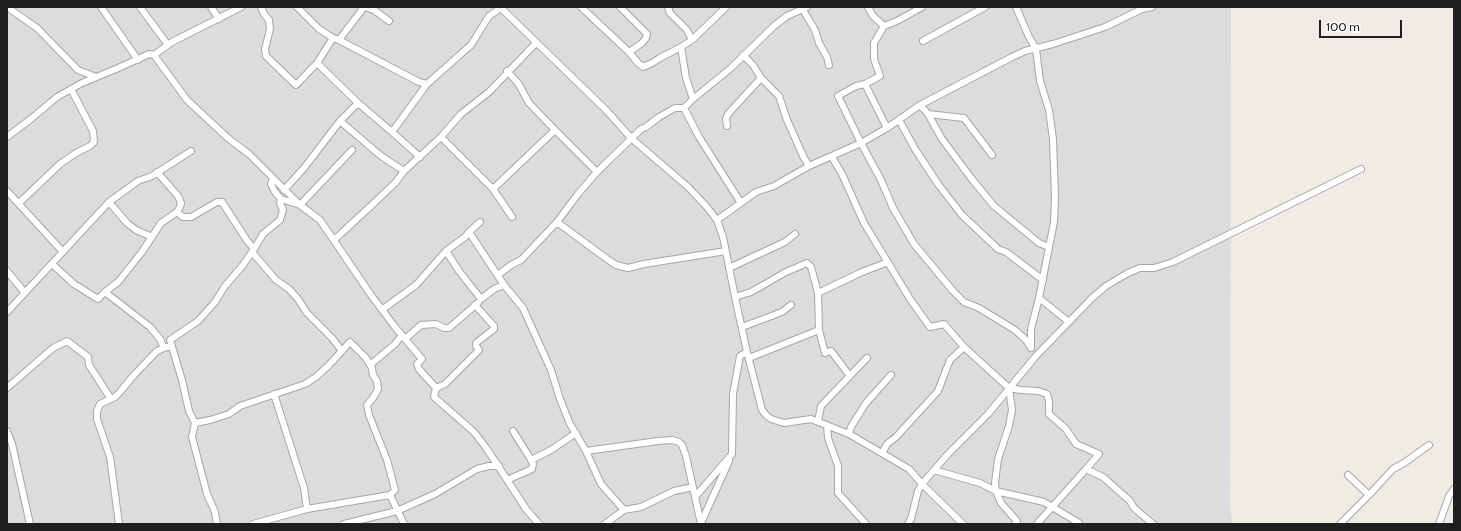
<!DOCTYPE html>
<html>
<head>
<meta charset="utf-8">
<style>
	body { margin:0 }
	#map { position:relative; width:1461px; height:531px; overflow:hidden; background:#f0ece5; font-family:Cabin,sans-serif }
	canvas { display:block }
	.frame { position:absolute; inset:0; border:8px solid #1f1f1f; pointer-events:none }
	.scale { position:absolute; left:1319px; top:20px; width:83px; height:18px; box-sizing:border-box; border:2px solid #1f1f1f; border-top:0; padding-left:5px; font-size:12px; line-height:14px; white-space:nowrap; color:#1f1f1f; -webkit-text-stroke:3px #fff; paint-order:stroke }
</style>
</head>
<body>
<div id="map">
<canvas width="1461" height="531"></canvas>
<div class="frame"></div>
<div class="scale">100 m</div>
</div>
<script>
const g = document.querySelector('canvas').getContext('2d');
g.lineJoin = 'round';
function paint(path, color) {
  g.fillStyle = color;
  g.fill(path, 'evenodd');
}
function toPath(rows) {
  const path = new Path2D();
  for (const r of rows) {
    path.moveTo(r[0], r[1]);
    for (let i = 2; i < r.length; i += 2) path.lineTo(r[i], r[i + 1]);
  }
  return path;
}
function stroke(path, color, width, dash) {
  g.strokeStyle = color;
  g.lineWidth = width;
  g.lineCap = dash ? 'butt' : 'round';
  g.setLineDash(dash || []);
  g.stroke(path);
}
const residential = toPath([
	[7,7,1231,7,1230,509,1233,524,7,524]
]);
const street = toPath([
	[7,7,37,28,78,70,96,77],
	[101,7,138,60],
	[140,7,168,45],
	[211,7,219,19],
	[261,7,264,14,269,20,270,29,265,49,266,56,296,85,317,63,333,38],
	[297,7,319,29,333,38,339,40,419,82,427,84],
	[365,7,374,10,389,21],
	[500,7,607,111,631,138,688,187,706,206,717,220,723,237,735,297,747,352,762,410,766,415,771,419,784,423,811,419,849,434,909,469,922,484,963,524],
	[581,7,629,52,638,63,643,67,652,63,660,58,681,47],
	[620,7,647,34,646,38,642,43,629,52],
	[668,7,670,13,687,30,692,40],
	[1016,7,1029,37,1036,49,1040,81,1049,110,1053,139,1055,198,1054,222,1039,298,1031,329,1031,348],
	[803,10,815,30,819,43,827,57,829,65],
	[884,26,897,21,922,7],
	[339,40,364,7],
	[923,41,985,7],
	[154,55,187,100,229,139,249,154,300,205,320,220,371,295,395,327,422,359,417,364,419,369,436,388,434,397,474,432,487,449,526,509,539,524],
	[743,55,753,65,761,78,779,96,787,120,804,158,809,166],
	[317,63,358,103,392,132,420,157],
	[507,71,518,83,529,103,555,130,597,172],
	[865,84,880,76,874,59,874,43,884,26,873,16,868,7],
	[693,99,686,78,681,47,692,40,726,7],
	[920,105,928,114,942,139,971,178,994,206,1039,243,1049,247],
	[684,108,699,137,741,203],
	[928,114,964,118,992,155],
	[899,120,915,149,938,184,962,215,998,249,1006,252,1043,280],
	[340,121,381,156,404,171],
	[727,126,726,119,728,114,761,78],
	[887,128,865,84,856,86,838,96,861,143,881,180,893,208,914,244,953,291,964,302,979,308,1015,330,1026,340,1031,348],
	[392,132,427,84,471,45,489,16,501,8],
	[7,137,32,118,57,97,82,83,116,69,149,54,154,55,172,42,241,7],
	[441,137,493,189,512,217],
	[832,157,842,174,864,223,910,299,930,327,944,324,964,347,1009,388,1021,390,1038,391,1047,394,1049,401,1049,414,1066,429,1076,444,1099,454,1086,469,1103,477,1130,501,1134,508,1153,524],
	[273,178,271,184,275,192,281,199],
	[493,189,555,130],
	[284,190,304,168,340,121,358,103],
	[7,191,63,252],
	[109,202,127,223,136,230,152,237],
	[19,203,60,164,76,153,90,146,94,142,93,131,71,89],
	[177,212,183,217,191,217,217,202,222,202,246,239,254,249],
	[717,220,756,192,774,186,809,166,861,143,887,128,920,105,1012,57,1025,51,1053,44,1105,27,1142,9,1152,7],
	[557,222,607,259,616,265,628,268,644,264,726,251],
	[469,232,480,222],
	[334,240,373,204,396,182,404,171,441,137,461,114,489,92,536,43],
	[446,251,465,237,469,232,504,285,523,308,551,370,560,399,570,424,586,451,601,484,624,510],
	[252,252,276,280,289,289,298,299,307,313,332,338,342,351],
	[52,264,74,284,98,299,105,292,118,282,142,252,161,223,177,212,180,207,181,203,178,196,157,172],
	[729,268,785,242,795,234],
	[7,271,25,293],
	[498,275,511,265,521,260,557,222,578,194,597,172,641,129,646,127,659,117,675,108,684,108,693,99,731,68,774,26,787,16,807,7],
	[105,292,150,327,160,339,164,348,168,347],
	[818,293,862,272,888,262],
	[735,297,751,292,786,272,807,263,811,267,818,293,819,330,825,353,831,351,850,376],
	[1039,298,1069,322],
	[383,309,416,285,446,251,459,271,481,299,494,289,504,285],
	[7,312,109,202,138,181,152,176,191,151],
	[742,327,782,312,791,305],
	[405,339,421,325,436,324,444,328,449,328,478,303],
	[749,358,819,330],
	[370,365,395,344,402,335],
	[7,388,53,348,67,341,88,357,89,365,111,399],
	[436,388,445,384,479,350,476,346,476,343,494,329,494,326,475,305],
	[1009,388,1012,410,1009,426,998,459,995,483,996,491,1001,503,1017,521,1015,524],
	[274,394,304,488,307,509],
	[818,421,821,406,867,358],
	[195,423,210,420,229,414,240,406,305,384,316,377,329,365,350,342,366,358,372,368,373,375,377,381,378,389,373,398,367,405,369,415,387,460,395,490,390,495],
	[827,425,828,438,838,466,838,493,866,524],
	[7,431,12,444,30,524],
	[849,434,851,427,866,403,891,375],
	[586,451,658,441,672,440,679,442,682,445,686,456,701,524],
	[882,453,887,444,896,437,938,391,950,360,964,347],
	[531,460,551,450,576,433],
	[934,470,980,483,996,491,1044,502,1079,523],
	[507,480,532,469,533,464,530,458,513,431],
	[1369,495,1393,469,1404,463,1429,445],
	[695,497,732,454,733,394,740,356,747,352],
	[701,523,729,461],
	[119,524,110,457,97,419,97,411,100,404,115,397,120,392,134,375,157,351,164,348],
	[217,524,215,512,207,494,192,437,195,423,189,411,182,380,170,340,198,321,215,302,225,286,243,265,254,249,263,234,280,220,283,210,280,203,281,199,300,205,352,150],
	[253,524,307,509,390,495,404,524],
	[344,524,397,511,435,494,477,469,489,466,499,466],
	[605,524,624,510,641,507,674,491,693,487],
	[908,524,911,519,918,491,922,484,948,454,988,414,1036,356,1091,299,1106,286,1128,273,1140,268,1154,268,1173,262,1361,169],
	[1037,524,1086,469],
	[1340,524,1369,495,1348,475],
	[1439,524,1449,496,1454,489]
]);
paint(residential, '#dddcdc');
stroke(street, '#a6a6a6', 8);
stroke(street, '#fff', 6);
</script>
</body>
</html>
